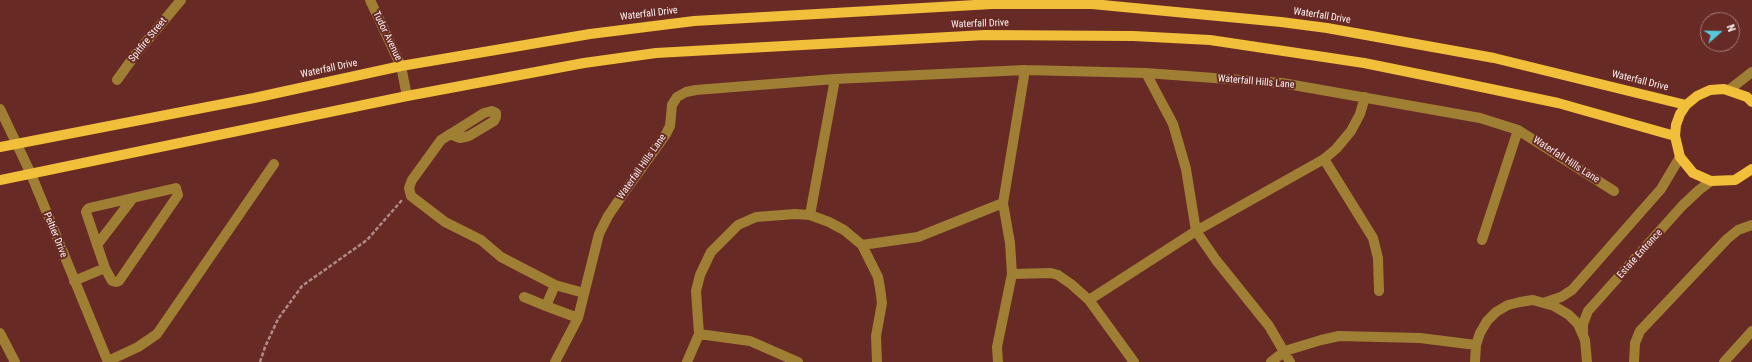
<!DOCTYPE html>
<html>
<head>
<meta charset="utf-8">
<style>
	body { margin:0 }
	#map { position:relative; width:1752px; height:362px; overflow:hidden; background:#682a25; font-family:"Roboto Condensed",sans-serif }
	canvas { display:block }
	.north { position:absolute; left:1700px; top:12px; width:40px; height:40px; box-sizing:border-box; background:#682a25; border:1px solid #a27a76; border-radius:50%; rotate:70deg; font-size:11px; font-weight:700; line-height:16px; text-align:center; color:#faf1f0 }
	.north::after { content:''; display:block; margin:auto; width:14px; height:18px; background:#53cbda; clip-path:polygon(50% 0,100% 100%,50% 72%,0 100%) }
</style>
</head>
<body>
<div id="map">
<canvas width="1752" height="362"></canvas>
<div class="north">N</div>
</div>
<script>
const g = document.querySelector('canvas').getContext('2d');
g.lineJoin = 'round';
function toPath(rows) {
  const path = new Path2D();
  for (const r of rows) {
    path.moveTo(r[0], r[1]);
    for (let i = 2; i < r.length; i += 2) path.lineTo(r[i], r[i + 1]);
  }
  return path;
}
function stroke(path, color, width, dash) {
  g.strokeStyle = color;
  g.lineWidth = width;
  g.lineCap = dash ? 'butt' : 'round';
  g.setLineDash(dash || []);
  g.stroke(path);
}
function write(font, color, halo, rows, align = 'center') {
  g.font = font + ' "Roboto Condensed",sans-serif';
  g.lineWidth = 4;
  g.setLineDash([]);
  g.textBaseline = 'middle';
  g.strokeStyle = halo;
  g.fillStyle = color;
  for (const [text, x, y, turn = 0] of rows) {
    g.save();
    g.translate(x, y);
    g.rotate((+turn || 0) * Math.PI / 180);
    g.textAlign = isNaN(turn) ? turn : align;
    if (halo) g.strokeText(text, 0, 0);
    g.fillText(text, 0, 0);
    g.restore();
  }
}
const path = toPath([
	[260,362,265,347,278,319,302,286,367,240,402,200]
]);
const minor = toPath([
	[370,0,401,66,407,96],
	[1025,70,1003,203,1010,243,1012,274,1051,273,1058,275,1071,284,1089,300,1134,362],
	[1146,73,1173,124,1186,169,1196,231,1216,260,1269,326,1290,362],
	[117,80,135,55,181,0],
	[1729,90,1752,72],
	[0,109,31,174,108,362],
	[450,134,460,138,469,136,494,121,496,117,496,113,492,111,484,113,441,140,412,180,409,188,411,196,445,222,481,240,501,257,555,285],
	[1324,159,1373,238,1378,258,1379,291],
	[810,215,835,79,1025,70,1146,73,1282,83,1480,118,1518,130,1614,191],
	[1482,240,1518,130],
	[97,245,133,198],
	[862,245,918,237,1003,203],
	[74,281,105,268,112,281,116,282,119,281,178,195,176,188,89,208,87,210,86,212,105,268],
	[524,297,546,306,555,285,584,293],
	[1089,300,1196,231,1324,159,1336,149,1351,131,1360,114,1365,97],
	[1546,302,1561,297,1572,290,1661,189,1680,157],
	[546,306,578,318],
	[0,333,15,362],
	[699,334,750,341,798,362],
	[1583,334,1583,324,1588,311,1682,206,1699,190,1711,181],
	[108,361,138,347,157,334,274,164],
	[555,362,578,318,599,234,608,216,623,194,666,134,670,126,672,105,677,97,686,92,696,90,835,79],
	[687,362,699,334,696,291,700,275,711,252,738,225,756,217,795,214,810,215,829,222,844,230,862,245,878,277,880,288,882,303,876,336,877,362],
	[998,362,997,347,1012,274],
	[1271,362,1285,351,1321,340,1339,336,1420,338,1476,345],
	[1475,362,1476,345,1480,333,1487,321,1496,312,1508,305,1520,302,1533,300,1554,306,1569,315,1578,324,1585,340,1587,362],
	[1634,362,1635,343,1640,331,1727,239,1738,230,1752,225],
	[1724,362,1752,331]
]);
const major = toPath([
	[1752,102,1747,97,1724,89,1710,90,1697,96,1686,105,1680,114,1676,125,1675,136,1680,157,1693,173,1711,181,1735,180,1752,169],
	[0,147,254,98,401,66,590,34,694,21,992,4,1092,4,1281,22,1327,28,1494,58,1686,105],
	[0,180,407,96,584,63,656,53,985,35,1133,36,1210,40,1364,63,1448,80,1558,103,1675,136]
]);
const streetNames = [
	["Waterfall Drive",649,14,-7],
	["Waterfall Drive",1322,16,9],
	["Waterfall Drive",980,24,-2],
	["Tudor Avenue",387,36,64],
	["Spitfire Street",148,40,-51],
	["Waterfall Drive",329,69,-12],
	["Waterfall Drive",1640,81,14],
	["Waterfall Hills Lane",1256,82,5],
	["Waterfall Hills Lane",1566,160,33],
	["Waterfall Hills Lane",642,167,-55],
	["Peltier Drive",55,235,68],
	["Estate Entrance",1640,254,-48]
];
stroke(path, '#af8b88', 2.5, [4, 2]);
stroke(minor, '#9e7f34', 10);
stroke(major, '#f1bf39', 10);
write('10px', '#faf1f0', '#682a25', streetNames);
</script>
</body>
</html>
